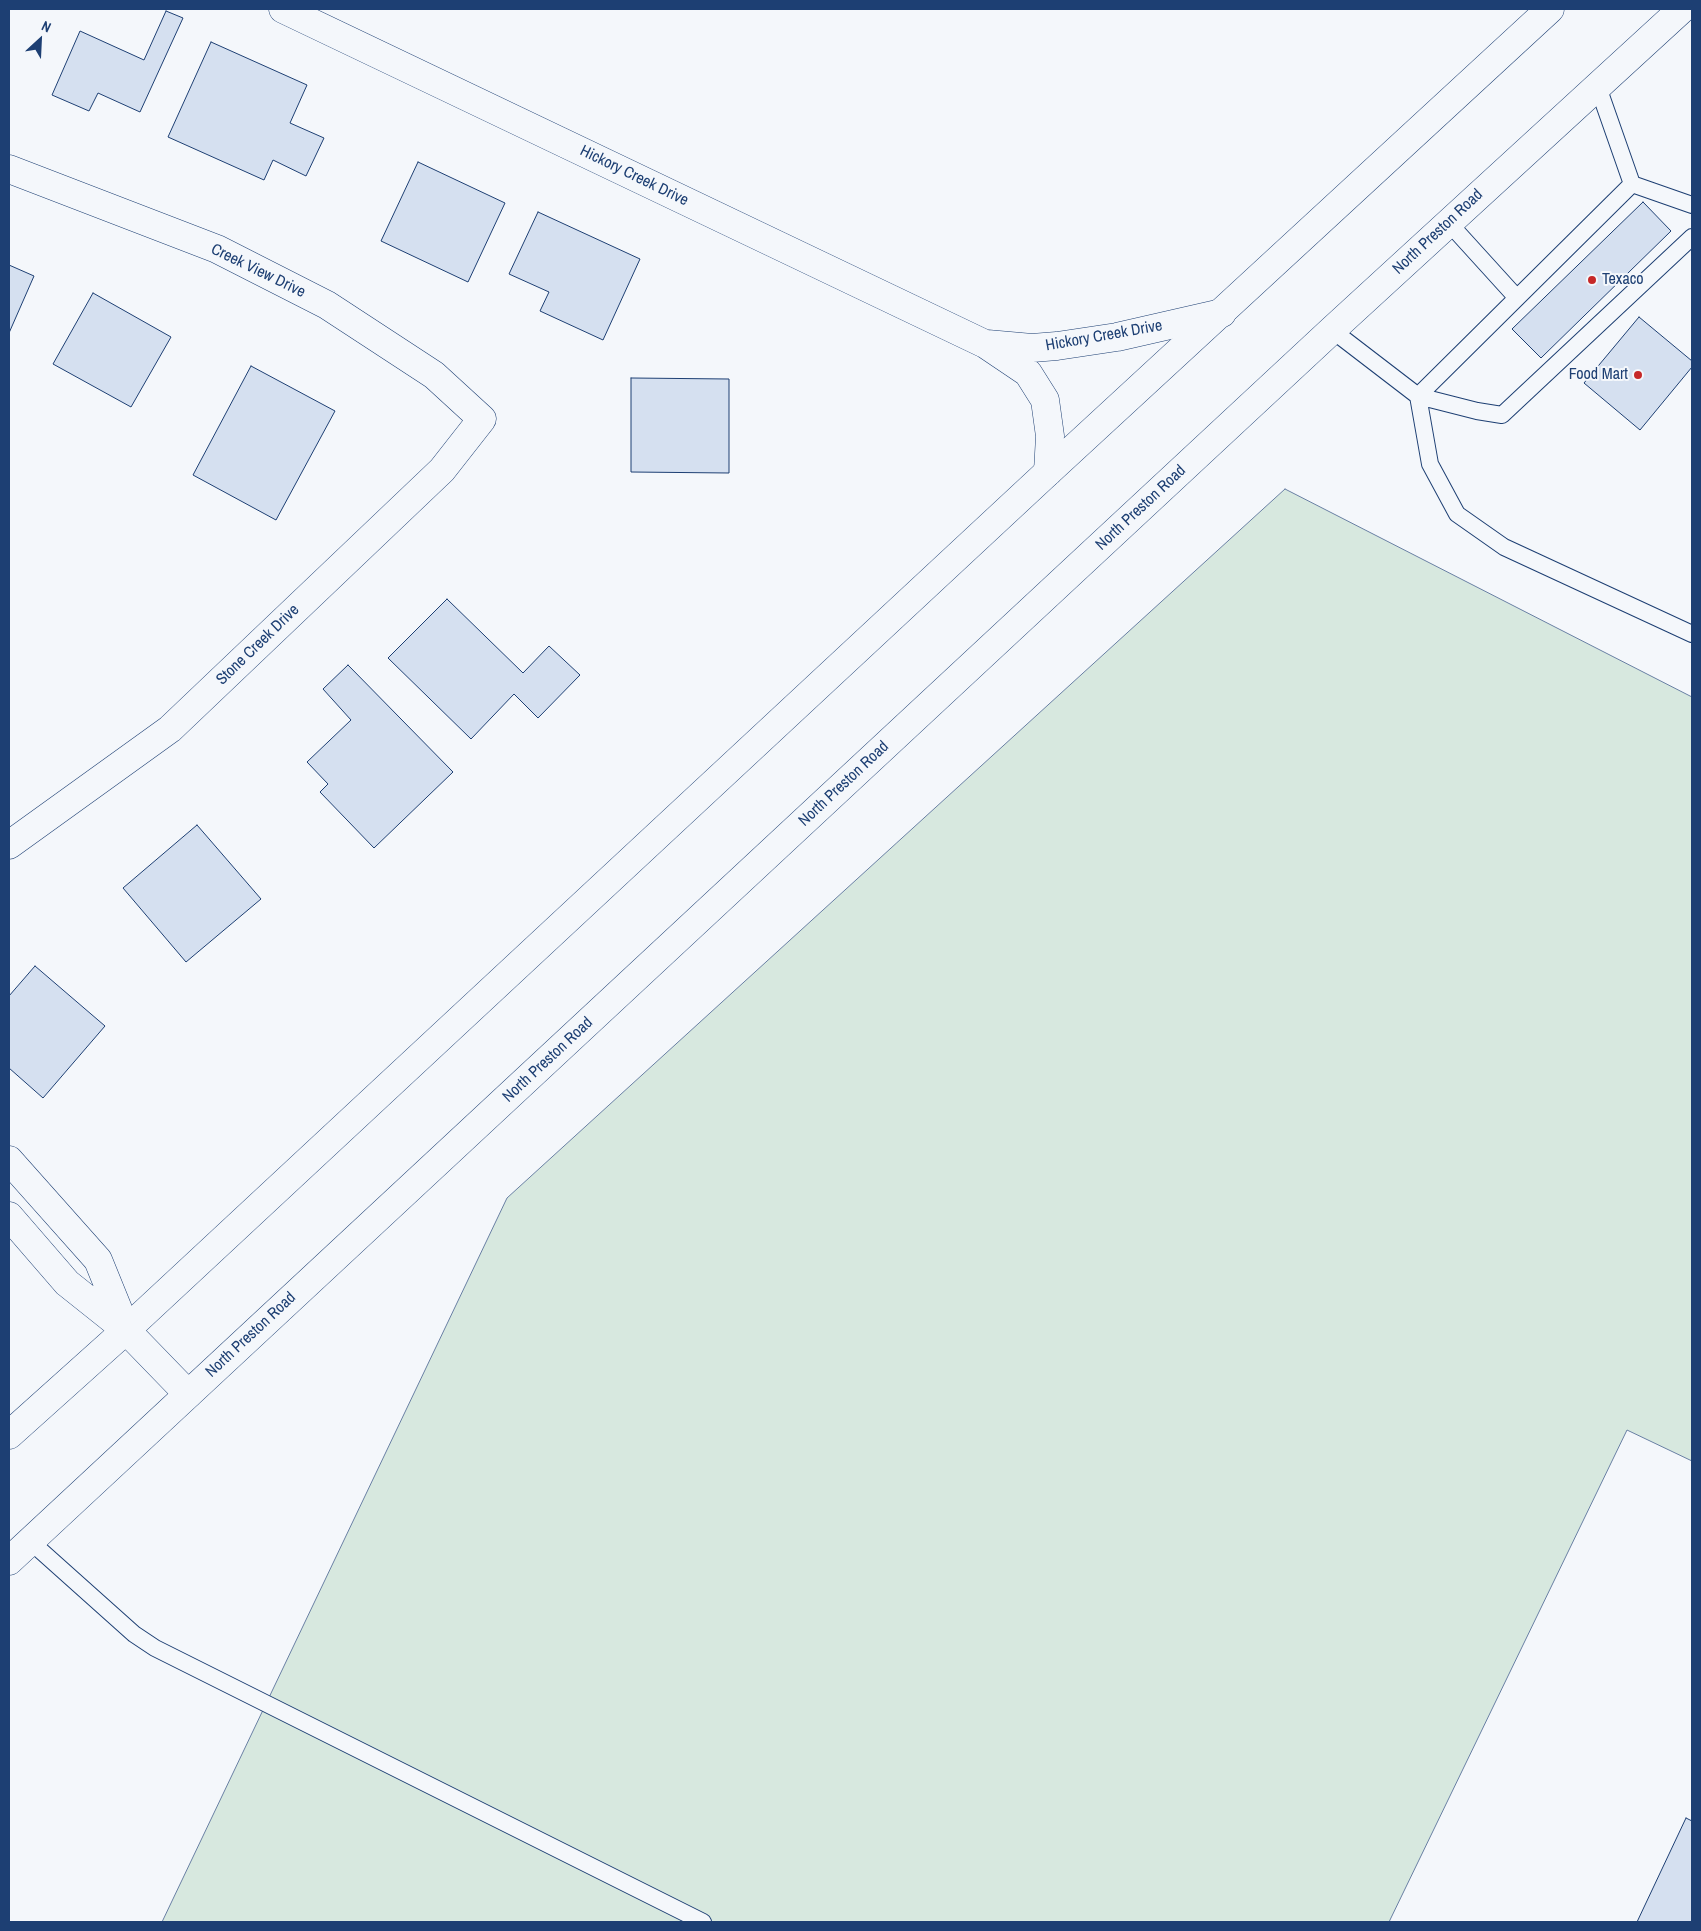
<!DOCTYPE html>
<html>
<head>
<meta charset="utf-8">
<style>
	body { margin:0 }
	#map { position:relative; width:1701px; height:1931px; overflow:hidden; background:#f4f7fb; font-family:"Archivo Narrow",sans-serif }
	canvas { display:block }
	.frame { position:absolute; inset:0; border:10px solid #1d3f73; pointer-events:none }
	.north { position:absolute; left:15px; top:15px; width:50px; height:50px; -webkit-text-stroke:4px #f4f7fb; paint-order:stroke; rotate:25deg; font-size:14px; font-weight:700; line-height:20px; text-align:center; color:#1d3f73 }
	.north::after { content:''; display:block; margin:auto; width:18px; height:22px; background:#1d3f73; clip-path:polygon(50% 0,100% 100%,50% 72%,0 100%) }
</style>
</head>
<body>
<div id="map">
<canvas width="1701" height="1931"></canvas>
<div class="frame"></div>
<div class="north">N</div>
</div>
<script>
const g = document.querySelector('canvas').getContext('2d');
g.lineJoin = 'round';
function paint(path, color) {
  g.fillStyle = color;
  g.fill(path, 'evenodd');
}
function toPath(rows) {
  const path = new Path2D();
  for (const r of rows) {
    path.moveTo(r[0], r[1]);
    for (let i = 2; i < r.length; i += 2) path.lineTo(r[i], r[i + 1]);
  }
  return path;
}
function stroke(path, color, width, dash) {
  g.strokeStyle = color;
  g.lineWidth = width;
  g.lineCap = dash ? 'butt' : 'round';
  g.setLineDash(dash || []);
  g.stroke(path);
}
function write(font, color, halo, rows, align = 'center') {
  g.font = font + ' "Archivo Narrow",sans-serif';
  g.lineWidth = 4;
  g.setLineDash([]);
  g.textBaseline = 'middle';
  g.strokeStyle = halo;
  g.fillStyle = color;
  for (const [text, x, y, turn = 0] of rows) {
    g.save();
    g.translate(x, y);
    g.rotate((+turn || 0) * Math.PI / 180);
    g.textAlign = isNaN(turn) ? turn : align;
    if (halo) g.strokeText(text, 0, 0);
    g.fillText(text, 0, 0);
    g.restore();
  }
}
const green = toPath([
	[1285,489,1692,697,1692,1461,1627,1430,1389,1922,162,1922,507,1198,1285,489]
]);
const building = toPath([
	[166,11,183,18,140,112,98,93,89,111,52,95,80,31,144,60,166,11],
	[211,42,307,85,290,123,324,138,306,176,273,160,264,180,168,137,211,42],
	[418,162,505,203,468,282,381,241,418,162],
	[1643,202,1671,231,1541,358,1512,329,1643,202],
	[538,212,640,259,603,340,540,311,549,292,509,274,538,212],
	[9,265,34,276,9,333,9,265],
	[93,293,171,337,131,407,53,364,93,293],
	[1639,317,1692,361,1692,367,1640,430,1584,383,1639,317],
	[251,366,335,411,276,520,193,475,251,366],
	[631,378,729,379,729,473,631,472,631,378],
	[447,599,523,673,549,646,580,675,538,718,514,694,471,739,388,658,447,599],
	[348,665,453,772,374,848,320,792,328,784,307,762,351,720,323,689,348,665],
	[197,825,261,899,186,962,123,888,197,825],
	[35,966,105,1026,43,1098,9,1068,9,996,35,966],
	[1686,1818,1692,1821,1692,1922,1637,1922,1686,1818]
]);
const service = toPath([
	[1632,184,1692,205],
	[1448,222,1517,298],
	[1692,237,1502,415,1477,411,1418,396,1430,464,1457,514,1504,547,1692,634],
	[1332,330,1418,396,1632,184,1598,87],
	[30,1541,134,1634,155,1648,703,1922]
]);
const minor = toPath([
	[283,9,985,344,1028,373,1045,400,1050,436,1048,472],
	[9,169,217,249,327,305,434,375,482,419,442,470,170,729,9,845],
	[987,344,1032,348,1057,346,1117,337,1222,313],
	[9,1160,98,1260,126,1329],
	[9,1216,67,1283,126,1330,188,1394]
]);
const primary = toPath([
	[9,1435,126,1330,1048,472,1550,9],
	[9,1561,1332,330,1682,9]
]);
const markers = [
	[1592,280,5,"#c62828"],
	[1638,375,5,"#c62828"]
];
const streetNames = [
	["Hickory Creek Drive",634,176,26],
	["North Preston Road",1438,232,-43],
	["Creek View Drive",258,271,26],
	["Hickory Creek Drive",1104,336,-10],
	["North Preston Road",1141,508,-43],
	["Stone Creek Drive",258,645,-44],
	["North Preston Road",844,784,-43],
	["North Preston Road",548,1060,-43],
	["North Preston Road",251,1335,-43]
];
const poiNames = [
	["Texaco",1602,280],
	["Food Mart",1628,375,"right"]
];
paint(green, '#d7e8df');
stroke(green, '#687fa3', 1);
paint(building, '#d5e0f0');
stroke(building, '#1d3f73', 1);
stroke(service, '#1d3f73', 18);
stroke(minor, '#1d3f73', 29);
stroke(primary, '#1d3f73', 29);
stroke(service, '#f4f7fb', 16);
stroke(minor, '#f4f7fb', 28);
stroke(primary, '#f4f7fb', 28);
for (const [x, y, r, color] of markers) {
  const dot = new Path2D();
  dot.arc(x, y, r, 0, 2 * Math.PI);
  g.fillStyle = color;
  g.fill(dot);
  stroke(dot, '#f4f7fb', 2);
}
write('16px', '#1d3f73', '#f4f7fb', streetNames);
write('16px', '#1d3f73', '#f4f7fb', poiNames, 'left');
</script>
</body>
</html>
